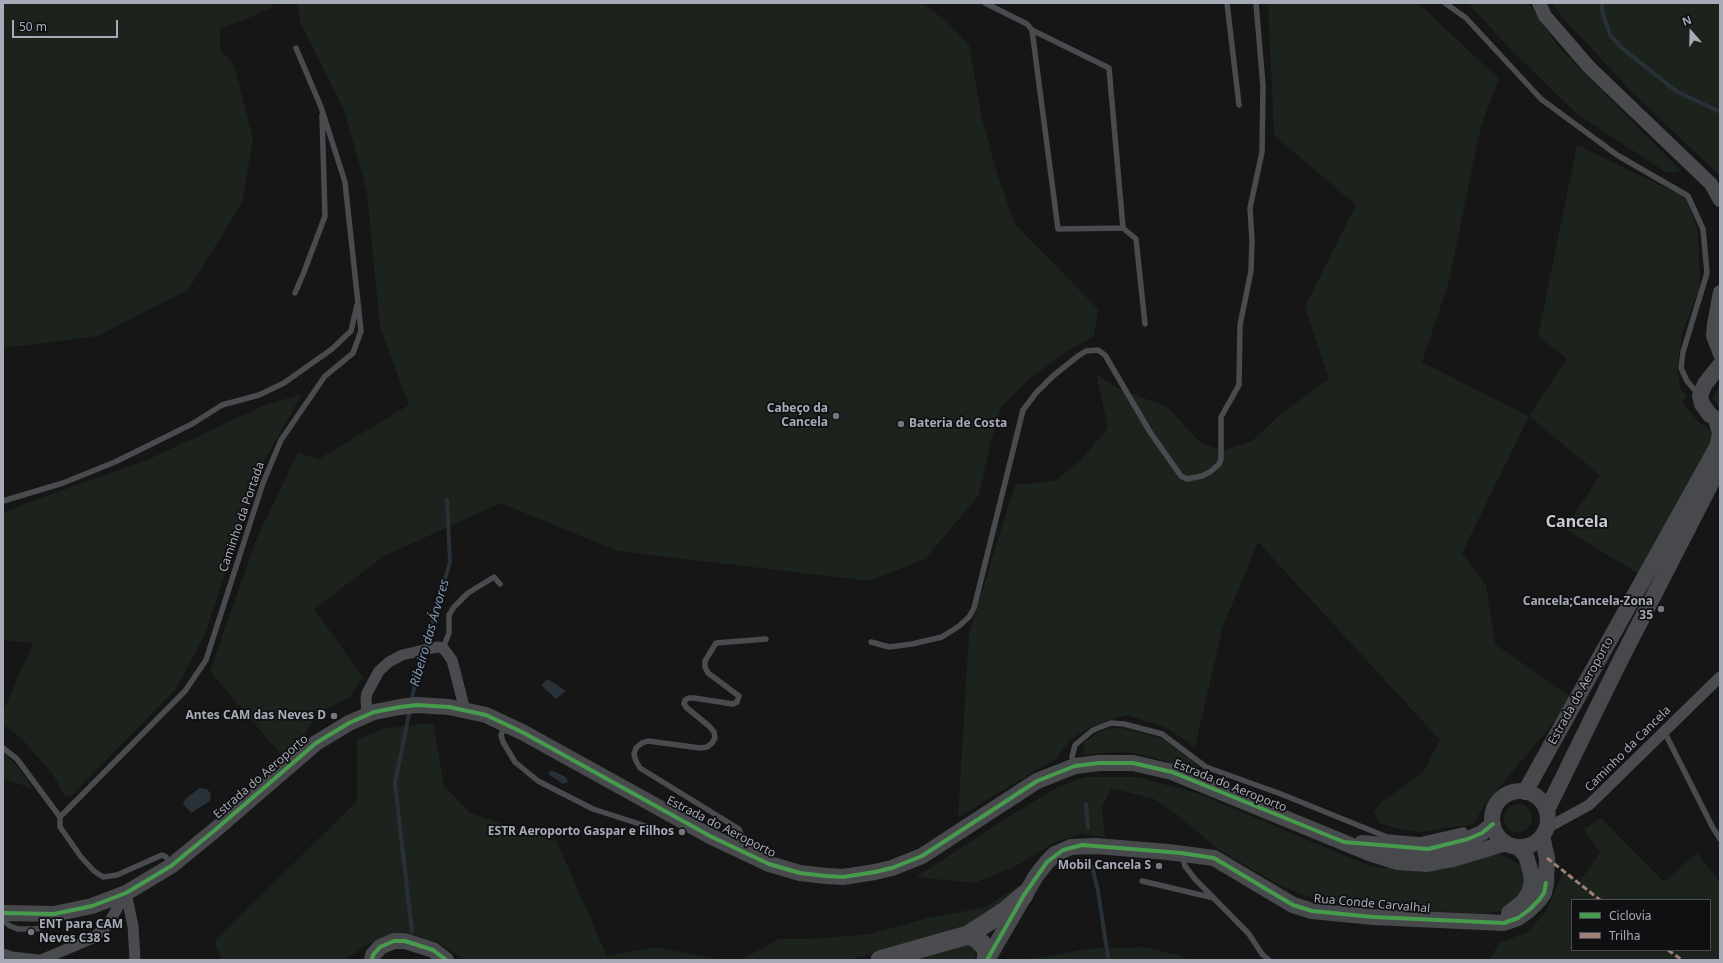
<!DOCTYPE html>
<html>
<head>
<meta charset="utf-8">
<style>
	body { margin:0 }
	#map { position:relative; width:1723px; height:963px; overflow:hidden; background:#161616; font-family:"Noto Sans",sans-serif }
	canvas { display:block }
	.frame { position:absolute; inset:0; border:4px solid #a6abb7; pointer-events:none }
	.legend { position:absolute; left:1571px; top:899px; width:140px; height:52px; box-sizing:border-box; background:#101012; border:1px solid #4c4e54; margin:0; padding:5px 7px; list-style:none; font-size:12px; color:#a6abb7 }
	.legend li { display:flex; align-items:center; gap:8px; height:20px }
	.legend b { width:20px; border:1px solid #4c4e54 }
	.north { position:absolute; left:1671px; top:12px; width:40px; height:40px; -webkit-text-stroke:3px #101012; paint-order:stroke; rotate:340deg; font-size:11px; font-weight:700; line-height:16px; text-align:center; color:#a6abb7 }
	.north::after { content:''; display:block; margin:auto; width:14px; height:18px; background:#a6abb7; clip-path:polygon(50% 0,100% 100%,50% 72%,0 100%) }
	.scale { position:absolute; left:12px; top:20px; width:106px; height:18px; box-sizing:border-box; border:2px solid #a6abb7; border-top:0; padding-left:5px; font-size:12px; line-height:14px; white-space:nowrap; color:#a6abb7; -webkit-text-stroke:3px #101012; paint-order:stroke }
</style>
</head>
<body>
<div id="map">
<canvas width="1723" height="963"></canvas>
<div class="frame"></div>
<ul class="legend">
<li><b style="height:5px;background:#469c4c"></b>Ciclovia</li>
<li><b style="height:5px;background:#9e8076"></b>Trilha</li>
</ul>
<div class="north">N</div>
<div class="scale">50 m</div>
</div>
<script>
const g = document.querySelector('canvas').getContext('2d');
g.lineJoin = 'round';
function paint(path, color) {
  g.fillStyle = color;
  g.fill(path, 'evenodd');
}
function toPath(rows) {
  const path = new Path2D();
  for (const r of rows) {
    if (r.length === 3) {
      path.moveTo(r[0] + r[2], r[1]);
      path.arc(r[0], r[1], r[2], 0, 2 * Math.PI);
      continue;
    }
    path.moveTo(r[0], r[1]);
    for (let i = 2; i < r.length; i += 2) path.lineTo(r[i], r[i + 1]);
  }
  return path;
}
function stroke(path, color, width, dash) {
  g.strokeStyle = color;
  g.lineWidth = width;
  g.lineCap = dash ? 'butt' : 'round';
  g.setLineDash(dash || []);
  g.stroke(path);
}
function write(font, color, halo, rows, align = 'center') {
  g.font = font + ' "Noto Sans",sans-serif';
  g.lineWidth = 3.5;
  g.setLineDash([]);
  g.textBaseline = 'middle';
  g.strokeStyle = halo;
  g.fillStyle = color;
  for (const [text, x, y, turn = 0] of rows) {
    g.save();
    g.translate(x, y);
    g.rotate((+turn || 0) * Math.PI / 180);
    g.textAlign = isNaN(turn) ? turn : align;
    if (halo) g.strokeText(text, 0, 0);
    g.fillText(text, 0, 0);
    g.restore();
  }
}
const green = toPath([
	[3,3,276,3,269,9,241,21,220,28,220,49,234,65,253,138,242,203,188,290,98,336,3,348],
	[297,3,922,3,946,21,969,45,982,119,998,176,1015,224,1098,309,1094,336,1064,353,1030,378,1001,408,991,441,979,495,925,559,869,581,617,551,501,503,384,556,314,609,363,677,349,698,319,712,302,738,282,756,210,671,258,535,298,453,319,459,409,405,380,328,367,192,344,110,301,24],
	[1268,3,1418,3,1499,79,1481,126,1448,285,1422,362,1529,416,1567,359,1538,336,1577,145,1687,198,1697,230,1700,272,1699,289,1682,333,1677,370,1681,390,1687,396,1682,402,1701,425,1706,425,1713,436,1713,441,1639,574,1565,529,1600,475,1529,416,1462,553,1486,585,1495,644,1573,699,1486,803,1473,824,1420,832,1396,828,1380,823,1374,812,1383,801,1423,772,1440,740,1258,542,1223,626,1195,747,1167,728,1126,715,1091,727,1070,740,1057,758,958,817,969,634,1015,485,1055,481,1080,461,1108,428,1096,374,1117,388,1167,407,1200,442,1222,451,1252,441,1283,412,1329,379,1305,307,1356,205,1274,135],
	[1468,3,1528,3,1557,45,1681,171,1667,173,1576,113,1513,52],
	[1552,3,1720,3,1720,176,1633,93,1564,19],
	[1720,384,1720,408,1713,399],
	[302,394,258,472,205,634,176,689,72,795,65,796,52,773,22,739,3,724,3,712,33,643,3,640,3,513,24,504,147,460,265,405],
	[433,723,444,786,470,813,557,842,607,956,655,947,711,958,738,960,465,960,437,942,404,932,375,940,350,956,347,960,221,960,215,941,357,801,357,740,381,729],
	[1122,728,1163,739,1193,761,1205,775,1150,756,1127,752,1082,754,1085,742,1097,733,1107,729],
	[3,752,17,766,33,789,3,778],
	[1085,777,1138,777,1199,794,1369,866,1426,872,1491,854,1501,855,1519,864,1525,877,1521,896,1505,910,1485,914,1386,908,1321,901,1283,887,1219,850,1179,816,1154,799,1111,788,1102,807,1105,837,1082,834,1053,843,1018,865,974,883,916,877,1016,812,1059,787],
	[1518,818,14],
	[1601,818,1664,882,1697,853,1720,882,1720,960,1489,960,1500,942,1526,933,1546,912,1564,870,1579,882,1600,853,1584,829],
	[1572,900,1710,900,1710,950,1572,950],
	[1030,879,1004,905,962,927,879,952,848,960,741,960,779,939,811,939,871,934,931,917,983,908],
	[963,945,969,945,975,950,976,956,973,960,912,960],
	[1146,947,1180,956,1190,960,1013,960,1047,957,1085,949]
]);
const water = toPath([
	[548,679,566,691,556,699,541,685],
	[551,770,566,777,568,782,563,784,548,774],
	[200,788,207,789,211,794,210,801,191,813,183,804,186,798]
]);
const stream = toPath([
	[1602,3,1602,11,1610,35,1622,48,1676,91,1720,112],
	[411,702,417,675,450,562,447,500],
	[410,709,395,783,412,932],
	[1086,804,1088,828],
	[1092,866,1098,891,1108,957]
]);
const service = toPath([
	[985,3,1027,24,1032,30,1109,68,1123,228,1136,239,1145,324],
	[1227,3,1239,105],
	[1445,3,1466,18,1541,99,1617,155,1688,196,1703,229,1707,273,1683,352,1681,368,1687,381,1698,394],
	[1032,30,1058,229,1123,228],
	[295,293,304,272,325,216,322,115],
	[3,501,63,483,115,462,192,424,222,405,259,395,284,383,332,349,351,331,357,305],
	[871,642,889,647,912,644,942,637,959,626,969,617,974,608,1023,410,1036,393,1053,376,1078,356,1086,351,1098,350,1105,355,1150,432,1181,476,1187,479,1202,476,1210,472,1219,464,1221,459,1221,417,1239,385,1240,325,1251,271,1252,241,1250,208,1262,152,1263,86,1256,3],
	[443,648,449,633,449,615,454,607,468,593,494,577,500,584],
	[505,726,501,735,503,742,515,762,538,781,593,809,655,829],
	[1664,731,1713,828,1720,839],
	[3,748,17,759,60,817],
	[1074,764,1072,757,1075,745,1093,730,1111,723,1124,724,1162,734,1206,767,1281,794,1387,837,1420,840,1464,830,1468,838],
	[737,847,742,837,739,829,640,768,636,761,634,754,636,748,642,743,648,741,700,748,707,747,712,743,715,738,714,732,709,726,687,708,684,704,685,700,689,698,694,698,733,704,737,702,739,696,708,673,705,667,705,661,716,643,766,639],
	[1182,855,1185,866,1195,879,1249,934,1262,954,1269,960],
	[170,864,166,857,162,855,117,875,103,877,94,871,81,857,65,834,60,827,60,817,185,691,206,660,263,483,281,440,325,376,353,353,361,331,345,182,321,107,296,48],
	[1142,881,1214,898],
	[3,920,10,926,18,929,37,929,58,919]
]);
const minor = toPath([
	[367,715,366,699,367,693,379,671,389,662,402,655,437,647,443,648,452,660,465,710],
	[1547,828,1589,805,1720,677],
	[126,893,133,926,135,960],
	[3,954,12,957,38,960],
	[41,960,93,938,107,926,126,893]
]);
const tertiary = toPath([
	[1539,3,1545,16,1589,67,1711,184,1720,200],
	[1720,292,1714,324,1713,336,1720,354]
]);
const secondary = toPath([
	[1720,365,1705,384,1700,396,1702,404,1710,415,1720,421],
	[1520,819,28],
	[1525,792,1717,447,1720,434,1716,419],
	[1547,810,1618,665,1720,466],
	[1362,843,1428,849,1468,839,1482,833,1493,824],
	[3,913,54,914,92,906,126,893,171,866,215,830,316,743,349,723,374,712,400,707,417,705,449,707,486,715,524,733,710,836,769,864,800,873,826,876,843,877,875,872,892,868,922,856,1037,781,1075,766,1099,763,1133,763,1172,772,1372,854,1398,862,1427,864,1453,859,1506,843],
	[1509,913,1523,902,1529,893,1532,882,1531,873,1526,856,1518,847],
	[372,960,373,955,380,947,394,941,405,941,433,950,446,960],
	[987,960,1036,876,1047,862,1055,854,1071,847,1096,846,1168,852,1214,858,1293,905,1312,911,1373,917,1504,923,1518,918,1529,910,1539,900,1544,893,1546,883,1547,858,1542,836]
]);
const trunk = toPath([
	[968,935,976,938,984,946,987,951,986,960],
	[880,960,968,935,1005,911,1024,895]
]);
const quiet = toPath([
	[1547,858,1600,900],
	[1668,950,1682,960]
]);
const cycleway = toPath([
	[3,913,54,914,92,906,126,893,171,866,215,830,316,743,349,723,374,712,400,707,417,705,449,707,486,715,524,733,710,836,769,864,800,873,826,876,843,877,875,872,892,868,922,856,1037,781,1075,766,1099,763,1133,763,1172,772,1344,842,1428,849,1468,839,1482,833,1493,824],
	[372,960,373,955,380,947,394,941,405,941,433,950,446,960],
	[987,960,1024,895,1047,862,1063,850,1082,845,1181,853,1214,858,1293,905,1312,911,1373,917,1504,923,1518,918,1529,910,1539,900,1544,893,1546,883]
]);
const markers = [
	[836,416,4,"#74777f"],
	[901,424,4,"#74777f"],
	[1661,609,4,"#74777f"],
	[334,716,4,"#74777f"],
	[682,832,4,"#74777f"],
	[1159,866,4,"#74777f"],
	[31,932,4,"#74777f"]
];
const poiNames = [
	["Cabeço da",828,409],
	["Cancela",828,423],
	["Bateria de Costa",909,424,"left"],
	["Cancela;Cancela-Zona",1653,602],
	["35",1653,616],
	["Antes CAM das Neves D",326,716],
	["ESTR Aeroporto Gaspar e Filhos",674,832],
	["Mobil Cancela S",1151,866],
	["ENT para CAM",39,925,"left"],
	["Neves C38 S",39,939,"left"]
];
const streetNames = [
	["Caminho da Portada",242,517,-71],
	["Estrada do Aeroporto",1581,691,-61],
	["Caminho da Cancela",1628,749,-45],
	["Estrada do Aeroporto",261,777,-41],
	["Estrada do Aeroporto",1230,786,22],
	["Estrada do Aeroporto",721,827,27],
	["Rua Conde Carvalhal",1372,904,5]
];
const waterNames = [
	["Ribeiro das Árvores",430,633,-74]
];
const districtNames = [
	["Cancela",1577,522]
];
paint(green, '#1c231d');
paint(water, '#283038');
stroke(stream, '#283038', 4);
stroke(service, '#494b4f', 5.5);
stroke(minor, '#494b4f', 11);
stroke(tertiary, '#494b4f', 14);
stroke(secondary, '#48494d', 16);
stroke(trunk, '#4c4c50', 19);
stroke(quiet, '#9e8076', 3, [6, 3]);
stroke(cycleway, '#469c4c', 4);
for (const [x, y, r, color] of markers) {
  const dot = new Path2D();
  dot.arc(x, y, r, 0, 2 * Math.PI);
  g.fillStyle = color;
  g.fill(dot);
  stroke(dot, '#101012', 1.5);
}
write('bold 12px', '#a6abb7', '#101012', poiNames, 'right');
write('12px', '#a6abb7', '#101012', streetNames);
write('italic 13px', '#7b98b4', '#101012', waterNames);
write('bold 16px', '#c7cad3', '#101012', districtNames);
</script>
</body>
</html>
